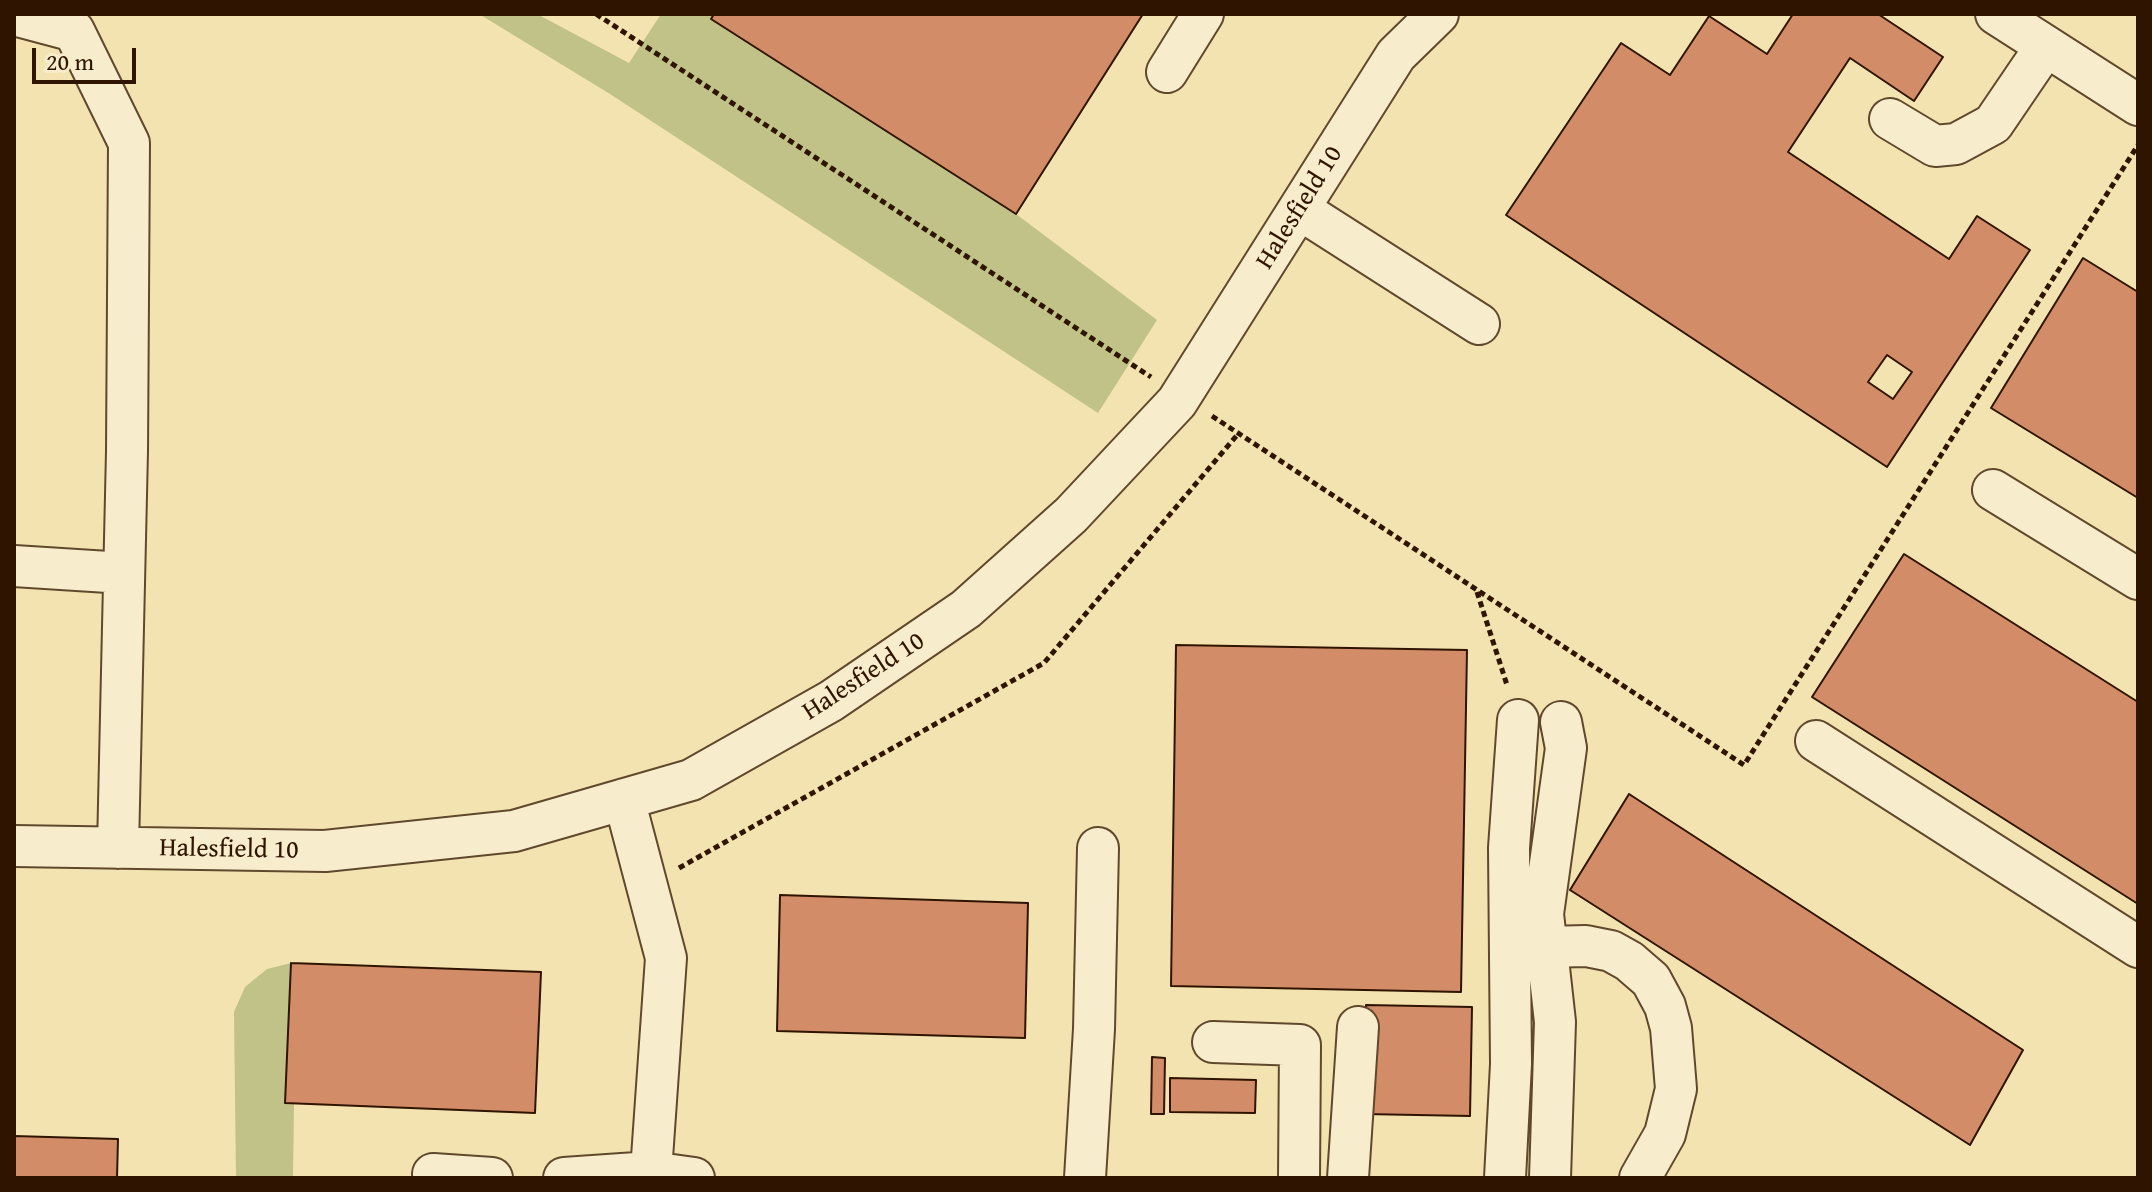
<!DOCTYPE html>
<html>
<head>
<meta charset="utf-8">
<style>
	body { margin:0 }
	#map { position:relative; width:2152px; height:1192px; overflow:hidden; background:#f3e3b0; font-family:"Gentium Book Plus",serif }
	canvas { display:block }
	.frame { position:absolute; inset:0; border:16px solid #2f1400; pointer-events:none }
	.scale { position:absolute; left:32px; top:48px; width:104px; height:36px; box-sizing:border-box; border:4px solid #2f1400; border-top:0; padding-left:10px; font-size:24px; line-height:28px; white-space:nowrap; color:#2f1400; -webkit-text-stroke:6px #f7edcc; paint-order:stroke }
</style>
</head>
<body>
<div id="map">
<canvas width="2152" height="1192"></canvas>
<div class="frame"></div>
<div class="scale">20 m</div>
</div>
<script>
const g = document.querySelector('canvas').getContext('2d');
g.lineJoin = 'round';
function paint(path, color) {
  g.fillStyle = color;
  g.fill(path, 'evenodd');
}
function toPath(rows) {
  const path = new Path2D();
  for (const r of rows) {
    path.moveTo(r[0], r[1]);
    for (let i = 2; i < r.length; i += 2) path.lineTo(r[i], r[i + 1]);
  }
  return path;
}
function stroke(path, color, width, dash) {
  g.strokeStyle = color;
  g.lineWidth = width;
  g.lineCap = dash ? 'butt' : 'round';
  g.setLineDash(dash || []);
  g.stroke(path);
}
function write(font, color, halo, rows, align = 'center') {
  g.font = font + ' "Gentium Book Plus",serif';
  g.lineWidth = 6;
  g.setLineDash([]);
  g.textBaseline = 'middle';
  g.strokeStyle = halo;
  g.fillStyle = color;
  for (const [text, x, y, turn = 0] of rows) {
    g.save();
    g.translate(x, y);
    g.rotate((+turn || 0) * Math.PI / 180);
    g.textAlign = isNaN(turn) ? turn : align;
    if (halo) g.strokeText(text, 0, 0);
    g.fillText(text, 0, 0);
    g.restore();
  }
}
const green = toPath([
	[479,14,537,14,629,63,661,14,714,14,1016,214,1157,320,1098,413,610,94],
	[291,963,285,1103,294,1103,293,1178,236,1178,234,1012,245,987,267,969]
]);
const building = toPath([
	[714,14,1143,14,1016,214,711,19,714,14],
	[1793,14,1878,14,1943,57,1914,101,1850,58,1788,152,1949,259,1977,216,2030,250,1887,467,1506,215,1621,43,1670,75,1709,16,1767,54,1793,14],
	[1887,355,1912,372,1893,399,1868,382,1887,355],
	[2083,258,2138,292,2138,498,1991,408,2083,258],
	[1904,554,2138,702,2138,904,1812,697,1904,554],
	[1176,645,1467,650,1461,992,1171,986,1176,645],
	[1629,794,2023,1050,1970,1145,1570,890,1629,794],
	[780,895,1028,903,1025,1038,777,1031,780,895],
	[291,963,541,972,535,1113,285,1103,291,963],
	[1366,1005,1472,1007,1470,1116,1364,1114,1366,1005],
	[1152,1057,1165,1058,1164,1114,1151,1114,1152,1057],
	[1170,1078,1256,1080,1255,1113,1170,1112,1170,1078],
	[14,1136,118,1139,117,1178,14,1178,14,1136]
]);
const path = toPath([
	[596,14,1151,377],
	[1212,416,1744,765,2138,145],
	[1477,592,1507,685],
	[679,868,1044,663,1238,434]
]);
const minor = toPath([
	[1996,14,2138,105],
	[14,15,74,31,129,143,127,451,118,848],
	[1167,72,1203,14],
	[1890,119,1935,146,1956,144,1993,124,2046,46],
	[1299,209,1479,324],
	[1993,490,2138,579],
	[14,566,124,573],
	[1816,741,2138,947],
	[624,799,666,958,651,1172],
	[14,846,325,851,514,831,691,780,831,701,966,609,1071,515,1177,402,1396,55,1438,14],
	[1546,947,1586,946,1611,951,1629,961,1651,980,1665,1006,1671,1028,1676,1089,1665,1134,1640,1178],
	[1213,1042,1300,1045,1299,1178],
	[433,1174,492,1178],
	[564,1178,651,1172,694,1178],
	[1085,1178,1094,1029,1098,848],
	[1348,1178,1358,1027],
	[1505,1178,1511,1064,1509,848,1518,720],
	[1550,1178,1555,1022,1543,914,1566,748,1561,722]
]);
const streetNames = [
	["Halesfield 10",1300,208,-58],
	["Halesfield 10",864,677,-33],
	["Halesfield 10",229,850,1]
];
paint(green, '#c0c288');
paint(building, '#d28c68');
stroke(building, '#2f1400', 2);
stroke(minor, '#60482c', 44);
stroke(path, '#2f1400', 5, [6, 4]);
stroke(minor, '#f7edcc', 40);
write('26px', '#2f1400', '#f7edcc', streetNames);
</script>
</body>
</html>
